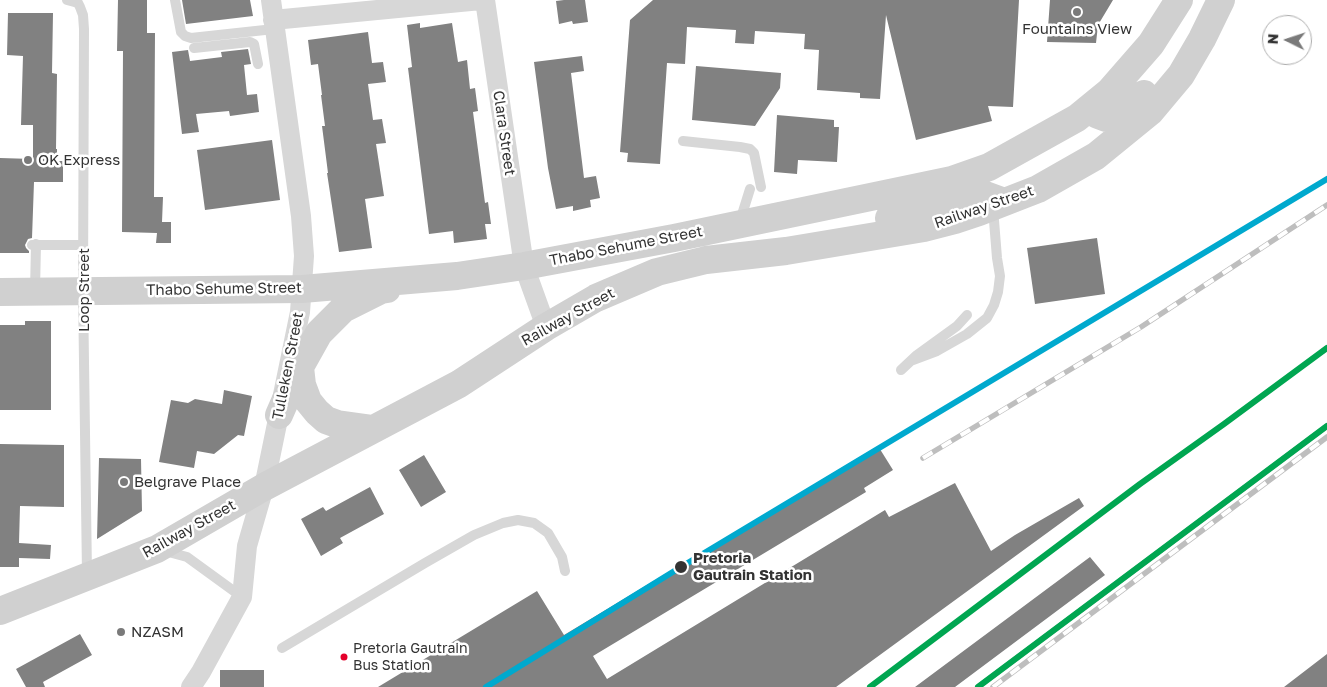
<!DOCTYPE html>
<html>
<head>
<meta charset="utf-8">
<style>
	body { margin:0 }
	#map { position:relative; width:1327px; height:687px; overflow:hidden; background:#fff; font-family:"Golos Text",sans-serif }
	canvas { display:block }
	.north { position:absolute; left:1262px; top:15px; width:50px; height:50px; box-sizing:border-box; background:#fff; border:1px solid #adadad; border-radius:50%; rotate:274deg; font-size:14px; font-weight:700; line-height:20px; text-align:center; color:#333 }
	.north::after { content:''; display:block; margin:auto; width:18px; height:22px; background:#7a7a7a; clip-path:polygon(50% 0,100% 100%,50% 72%,0 100%) }
</style>
</head>
<body>
<div id="map">
<canvas width="1327" height="687"></canvas>
<div class="north">N</div>
</div>
<script>
const g = document.querySelector('canvas').getContext('2d');
g.lineJoin = 'round';
function paint(path, color) {
  g.fillStyle = color;
  g.fill(path, 'evenodd');
}
function toPath(rows) {
  const path = new Path2D();
  for (const r of rows) {
    path.moveTo(r[0], r[1]);
    for (let i = 2; i < r.length; i += 2) path.lineTo(r[i], r[i + 1]);
  }
  return path;
}
function stroke(path, color, width, dash) {
  g.strokeStyle = color;
  g.lineWidth = width;
  g.lineCap = dash ? 'butt' : 'round';
  g.setLineDash(dash || []);
  g.stroke(path);
}
function write(font, color, halo, rows, align = 'center') {
  g.font = font + ' "Golos Text",sans-serif';
  g.lineWidth = 5;
  g.setLineDash([]);
  g.textBaseline = 'middle';
  g.strokeStyle = halo;
  g.fillStyle = color;
  for (const [text, x, y, turn = 0] of rows) {
    g.save();
    g.translate(x, y);
    g.rotate((+turn || 0) * Math.PI / 180);
    g.textAlign = isNaN(turn) ? turn : align;
    if (halo) g.strokeText(text, 0, 0);
    g.fillText(text, 0, 0);
    g.restore();
  }
}
const building = toPath([
	[118,0,147,0,147,33,155,33,154,197,163,197,162,222,171,222,171,243,156,243,157,233,122,232,123,51,117,51],
	[182,0,250,0,253,16,186,24],
	[564,0,585,0,588,22,573,24,572,21,559,24,556,1],
	[653,0,1019,0,1013,107,988,106,992,121,916,140,886,15,880,99,860,98,860,93,817,90,819,50,804,49,805,34,755,31,754,44,735,43,736,30,687,27,685,64,667,63,660,164,627,162,628,153,620,152,630,20],
	[1050,0,1113,0,1098,25,1096,43,1047,42],
	[8,13,53,13,52,73,57,74,56,149,57,149,57,161,63,161,63,182,34,182,32,238,28,239,25,245,26,248,29,251,29,253,0,253,0,158,33,159,33,125,21,125,23,56,7,55],
	[420,23,420,28,452,23,458,62,467,60,470,89,475,88,478,111,473,112,485,203,488,202,491,224,485,224,487,239,454,243,453,231,429,234,408,68,412,67,407,25],
	[368,32,372,63,383,62,386,82,368,84,373,120,382,119,386,143,376,144,384,196,365,199,372,248,339,252,327,173,328,173,322,126,325,126,321,95,322,95,318,64,311,65,308,40],
	[248,49,251,64,244,65,247,95,257,94,259,112,230,116,229,111,196,114,199,132,182,134,172,52,188,50,190,61,222,57,221,52],
	[582,56,584,71,571,73,584,178,596,176,600,198,590,200,591,207,573,211,573,206,556,209,548,168,534,62],
	[696,66,781,73,780,88,755,126,692,120],
	[777,115,834,120,834,127,839,127,837,162,798,160,797,174,774,172],
	[272,140,280,200,205,210,197,150],
	[1097,238,1105,294,1035,304,1027,248],
	[25,321,51,321,51,410,0,410,0,325,25,325],
	[224,390,252,396,244,436,238,435,214,454,197,451,194,468,159,462,171,400,188,403,195,399,222,404],
	[0,444,64,445,64,507,20,506,19,543,51,545,50,559,19,558,19,567,0,567],
	[878,446,893,470,864,488,866,492,593,656,607,679,885,510,889,517,955,483,991,551,1015,535,1079,498,1084,506,836,687,378,687,537,591,564,635],
	[424,455,446,492,421,507,399,470],
	[99,458,141,459,142,511,97,539],
	[370,487,384,514,340,538,343,543,321,556,301,519,323,507,326,511],
	[1090,557,1105,575,955,687,915,687],
	[80,634,92,655,43,682,45,687,26,687,16,669],
	[1327,654,1327,687,1284,687],
	[220,670,264,670,264,687,220,687]
]);
const service = toPath([
	[67,0,78,3,80,7,83,15,84,29,83,291,87,574],
	[175,0,181,32,185,36,191,38,274,29],
	[194,48,250,42,254,44,258,64],
	[683,141,740,147,750,149,754,153,761,187],
	[740,221,750,189],
	[32,245,83,245],
	[35,291,36,244],
	[913,360,937,351,967,334,987,318,994,305,998,292,1000,276,997,258,993,208],
	[901,370,917,355,957,326,967,315],
	[165,551,187,557,242,597],
	[282,648,425,563,474,535,503,523,518,520,534,523,548,533,562,557,565,571]
]);
const minor = toPath([
	[485,0,524,266,546,327],
	[273,20,481,0],
	[191,687,201,672,242,597,247,546,264,487,300,312,304,256,301,216,271,0]
]);
const secondary = toPath([
	[1088,109,1098,115,1106,118,1115,117,1124,112,1144,94],
	[889,218,912,212,960,196,975,193,985,195,1004,202],
	[0,292,302,289,457,276,524,266,674,238,952,180,989,167,1077,118,1110,91,1151,44,1179,0],
	[300,367,302,385,308,401,317,412,326,420,337,424,373,429],
	[279,415,300,367,319,333,343,309,381,290,387,289],
	[0,611,157,549,264,487,459,384,546,327,596,298,657,272,706,260,786,251,924,228,955,220,979,212,1038,189,1096,156,1150,112,1181,75,1202,39,1221,0]
]);
const rail = toPath([
	[1323,351,1327,348],
	[923,458,1141,327,1327,205],
	[978,687,1327,426],
	[993,687,1327,437]
]);
const rail1 = toPath([
	[486,687,676,570,1327,179]
]);
const rail2 = toPath([
	[870,687,1140,484,1224,424,1327,348],
	[978,687,1327,426]
]);
const markers = [
	[1077,12,5,"#7a7a7a"],
	[28,160,5,"#7a7a7a"],
	[124,482,5,"#7a7a7a"],
	[681,567,7,"#333"],
	[121,632,5,"#7a7a7a"],
	[344,657,4.5,"#e4002b"]
];
const busNames = [
	["Pretoria Gautrain",353,649],
	["Bus Station",353,666]
];
const poiNames = [
	["Fountains View",1077,29,"center"],
	["OK Express",38,160],
	["Belgrave Place",134,482],
	["NZASM",131,632]
];
const streetNames = [
	["Clara Street",504,133,82],
	["Railway Street",984,207,-19],
	["Thabo Sehume Street",626,246,-11],
	["Thabo Sehume Street",224,289,-1],
	["Loop Street",84,290,-90],
	["Railway Street",568,317,-29],
	["Tulleken Street",288,366,-79],
	["Railway Street",189,529,-29]
];
const stopNames = [
	["Pretoria",693,558],
	["Gautrain Station",693,575]
];
paint(building, '#818181');
stroke(service, '#d7d7d7', 10);
stroke(minor, '#d7d7d7', 20);
stroke(secondary, '#d0d0d0', 28);
stroke(rail, '#bebebe', 5.5);
stroke(rail, '#fff', 4, [11]);
stroke(rail1, '#00a9ce', 6);
stroke(rail2, '#00a651', 6);
for (const [x, y, r, color] of markers) {
  const dot = new Path2D();
  dot.arc(x, y, r, 0, 2 * Math.PI);
  g.fillStyle = color;
  g.fill(dot);
  stroke(dot, '#fff', 2);
}
write('14px', '#333', '#fff', busNames, 'left');
write('15px', '#333', '#fff', poiNames, 'left');
write('15px', '#333', '#fff', streetNames);
write('bold 15px', '#333', '#fff', stopNames, 'left');
</script>
</body>
</html>
